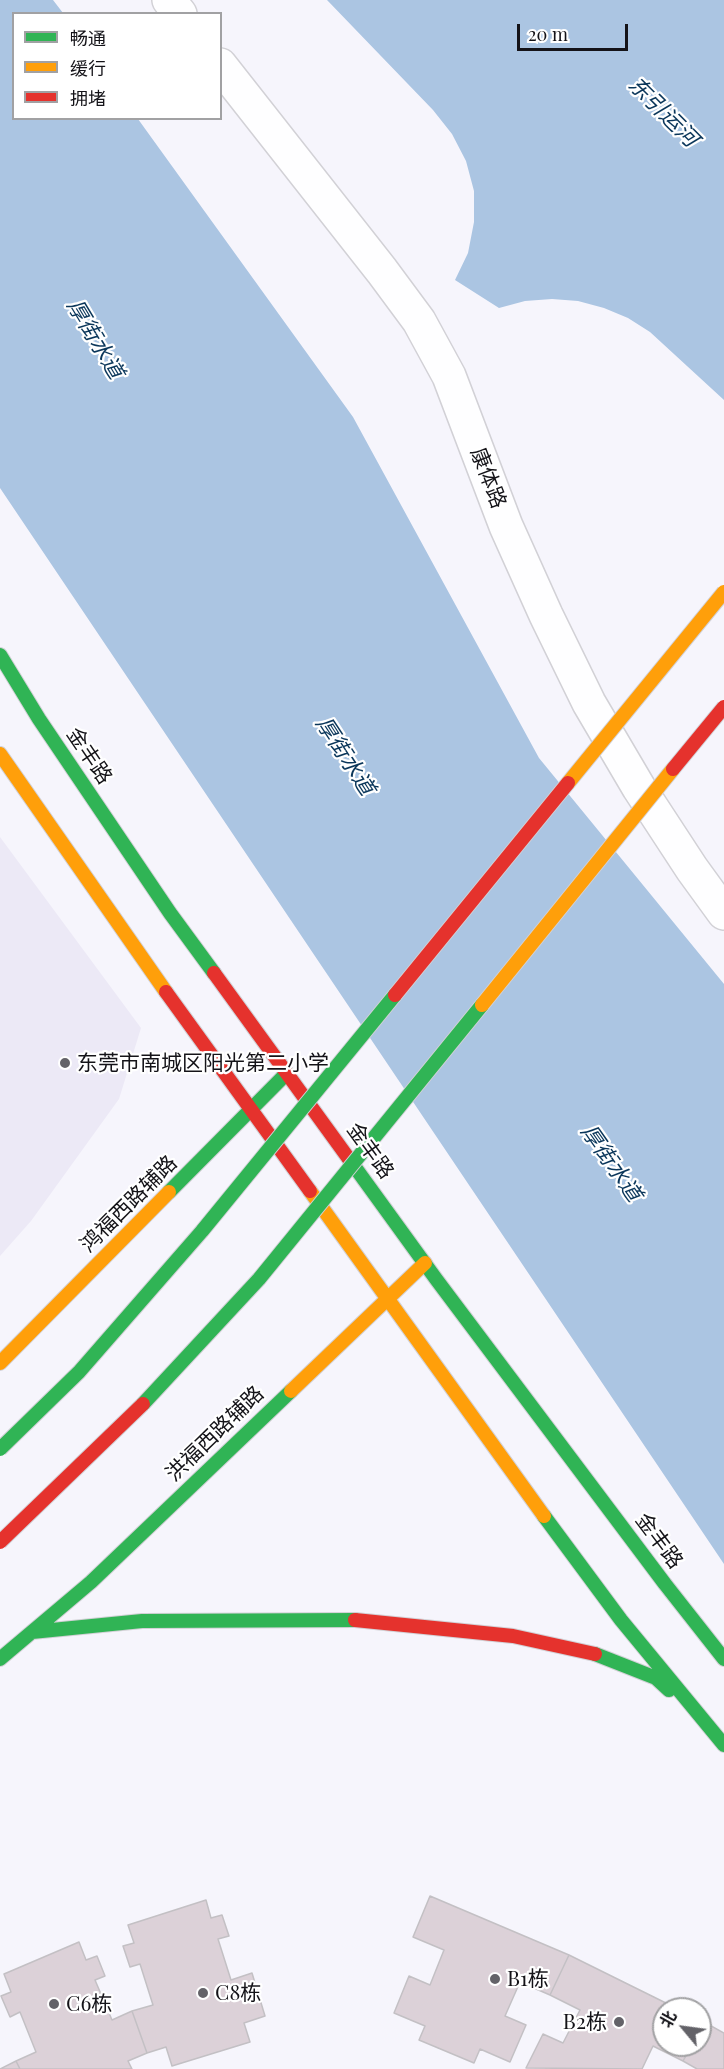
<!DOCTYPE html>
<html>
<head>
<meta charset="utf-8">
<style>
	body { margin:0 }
	#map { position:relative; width:724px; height:2069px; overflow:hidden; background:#f6f5fc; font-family:"Playfair Display","Noto Sans SC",serif }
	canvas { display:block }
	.legend { position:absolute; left:12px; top:12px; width:210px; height:108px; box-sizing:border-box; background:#fff; border:2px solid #a1a1a3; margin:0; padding:8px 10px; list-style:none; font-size:18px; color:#141318 }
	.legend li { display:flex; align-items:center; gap:12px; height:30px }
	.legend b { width:30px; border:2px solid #a1a1a3 }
	.north { position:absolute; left:652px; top:1997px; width:60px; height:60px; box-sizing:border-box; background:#fff; border:2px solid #a1a1a3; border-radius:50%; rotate:299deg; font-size:16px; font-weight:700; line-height:24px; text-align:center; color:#141318 }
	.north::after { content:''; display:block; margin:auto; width:21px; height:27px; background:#636268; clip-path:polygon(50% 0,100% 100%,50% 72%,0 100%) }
	.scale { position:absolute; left:517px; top:24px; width:111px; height:27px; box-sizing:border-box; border:3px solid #141318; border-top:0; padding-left:8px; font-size:18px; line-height:21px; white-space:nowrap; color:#141318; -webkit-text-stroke:4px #fff; paint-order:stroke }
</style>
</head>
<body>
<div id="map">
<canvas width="724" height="2069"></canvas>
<ul class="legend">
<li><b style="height:8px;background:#30b455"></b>畅通</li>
<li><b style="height:8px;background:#ff9f0a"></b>缓行</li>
<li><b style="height:8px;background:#e5322d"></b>拥堵</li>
</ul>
<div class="north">北</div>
<div class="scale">20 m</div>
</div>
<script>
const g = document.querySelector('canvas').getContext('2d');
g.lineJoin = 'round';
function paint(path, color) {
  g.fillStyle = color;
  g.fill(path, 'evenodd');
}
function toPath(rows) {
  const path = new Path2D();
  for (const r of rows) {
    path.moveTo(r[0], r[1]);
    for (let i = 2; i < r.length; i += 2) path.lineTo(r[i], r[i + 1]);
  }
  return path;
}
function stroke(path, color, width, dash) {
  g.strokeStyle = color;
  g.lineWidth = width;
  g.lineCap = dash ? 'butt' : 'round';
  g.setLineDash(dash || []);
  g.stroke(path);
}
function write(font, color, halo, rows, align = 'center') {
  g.font = font + ' "Playfair Display","Noto Sans SC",serif';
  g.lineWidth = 4.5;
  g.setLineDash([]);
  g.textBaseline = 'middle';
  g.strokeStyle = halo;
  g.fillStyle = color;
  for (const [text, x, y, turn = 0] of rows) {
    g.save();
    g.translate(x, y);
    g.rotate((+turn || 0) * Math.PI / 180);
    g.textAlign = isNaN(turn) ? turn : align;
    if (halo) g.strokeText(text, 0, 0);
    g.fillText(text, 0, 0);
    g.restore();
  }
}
const built = toPath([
	[0,837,141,1028,119,1099,31,1221,0,1256]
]);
const water = toPath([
	[0,0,53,0,63,13,14,14,14,118,138,119,353,417,539,758,724,984,724,1564,0,488],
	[327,0,724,0,724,400,650,332,628,318,604,308,578,301,552,299,525,301,499,308,455,280,468,253,474,222,474,191,466,161,452,134,433,110]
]);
const building = toPath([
	[430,1896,569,1955,550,1995,520,1982,505,2016,526,2025,510,2062,480,2049,474,2063,419,2040,425,2026,394,2013,409,1976,430,1985,444,1950,413,1937,430,1896],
	[206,1900,211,1918,222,1915,229,1936,218,1939,231,1980,252,1973,265,2016,244,2023,250,2042,172,2066,166,2047,147,2053,132,2011,153,2005,140,1964,130,1967,123,1946,134,1943,128,1925,206,1900],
	[79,1942,86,1960,97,1956,105,1976,95,1980,112,2020,132,2011,147,2053,128,2061,132,2069,20,2069,16,2061,36,2052,20,2012,10,2017,1,1996,11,1992,4,1974,79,1942],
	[569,1955,678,2009,664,2009,664,2045,692,2045,683,2061,653,2046,642,2069,526,2068,543,2034,563,2043,580,2010,550,1995,569,1955],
	[704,2022,724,2033,724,2069,697,2069,683,2061,692,2045,700,2045,700,2029,704,2022],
	[16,2061,20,2069,0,2069,16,2061]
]);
const street = toPath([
	[169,0,180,14],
	[220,65,382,271,419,321,449,376,506,526,546,615,589,703,639,788,692,869,724,913]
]);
const fast = toPath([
	[0,655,39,719,170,913,214,973],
	[349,1159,436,1279,665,1584,724,1659],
	[169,1192,287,1073],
	[544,1516,621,1620,724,1745],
	[32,1632,142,1621,355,1620],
	[595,1654,656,1678,669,1690],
	[0,1659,91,1582,291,1391]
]);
const slow = toPath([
	[0,754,166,992],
	[310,1191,544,1516],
	[0,1363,169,1192],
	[291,1391,425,1263]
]);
const jam = toPath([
	[214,973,349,1159],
	[166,992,310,1191],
	[355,1620,513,1636,595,1654]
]);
const fastBridge = toPath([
	[143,1404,259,1279,482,1005],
	[0,1449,79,1372,202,1231,395,995]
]);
const slowBridge = toPath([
	[568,783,724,592],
	[482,1005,673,769]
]);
const jamBridge = toPath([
	[673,769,724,707],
	[395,995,568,783],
	[0,1542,143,1404]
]);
const markers = [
	[65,1063,6,"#636268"],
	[495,1979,6,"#636268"],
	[203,1993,6,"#636268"],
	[54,2004,6,"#636268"],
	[619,2022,6,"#636268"]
];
const streetNames = [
	["康体路",488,478,69],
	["金丰路",89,756,56],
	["金丰路",370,1151,54],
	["鸿福西路辅路",129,1204,-45],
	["洪福西路辅路",215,1434,-44],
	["金丰路",659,1541,53]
];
const poiNames = [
	["东莞市南城区阳光第二小学",77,1063],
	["B1栋",507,1979],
	["C8栋",215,1993],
	["C6栋",66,2004],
	["B2栋",607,2022,"right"]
];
const waterNames = [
	["东引运河",663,112,45],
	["厚街水道",95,339,59],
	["厚街水道",345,756,57],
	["厚街水道",611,1163,55]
];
paint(built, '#ece9f6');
paint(water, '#abc5e2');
paint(building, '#dcd1d8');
stroke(building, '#c3c0c4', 1.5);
stroke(street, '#d2d1d6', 36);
stroke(fast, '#d2d1d6', 16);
stroke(slow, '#d2d1d6', 16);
stroke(jam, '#d2d1d6', 16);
stroke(street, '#fefeff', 33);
stroke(fast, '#30b455', 14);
stroke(slow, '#ff9f0a', 14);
stroke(jam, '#e5322d', 14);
stroke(fastBridge, '#d2d1d6', 16, []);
stroke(slowBridge, '#d2d1d6', 16, []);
stroke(jamBridge, '#d2d1d6', 16, []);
stroke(fastBridge, '#30b455', 14);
stroke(slowBridge, '#ff9f0a', 14);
stroke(jamBridge, '#e5322d', 14);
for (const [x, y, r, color] of markers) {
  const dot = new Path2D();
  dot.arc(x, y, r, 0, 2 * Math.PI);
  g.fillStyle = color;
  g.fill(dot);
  stroke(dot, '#fff', 2);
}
write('21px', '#141318', '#fff', streetNames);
write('21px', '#141318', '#fff', poiNames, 'left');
write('italic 22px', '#0a365a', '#fff', waterNames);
</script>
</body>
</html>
